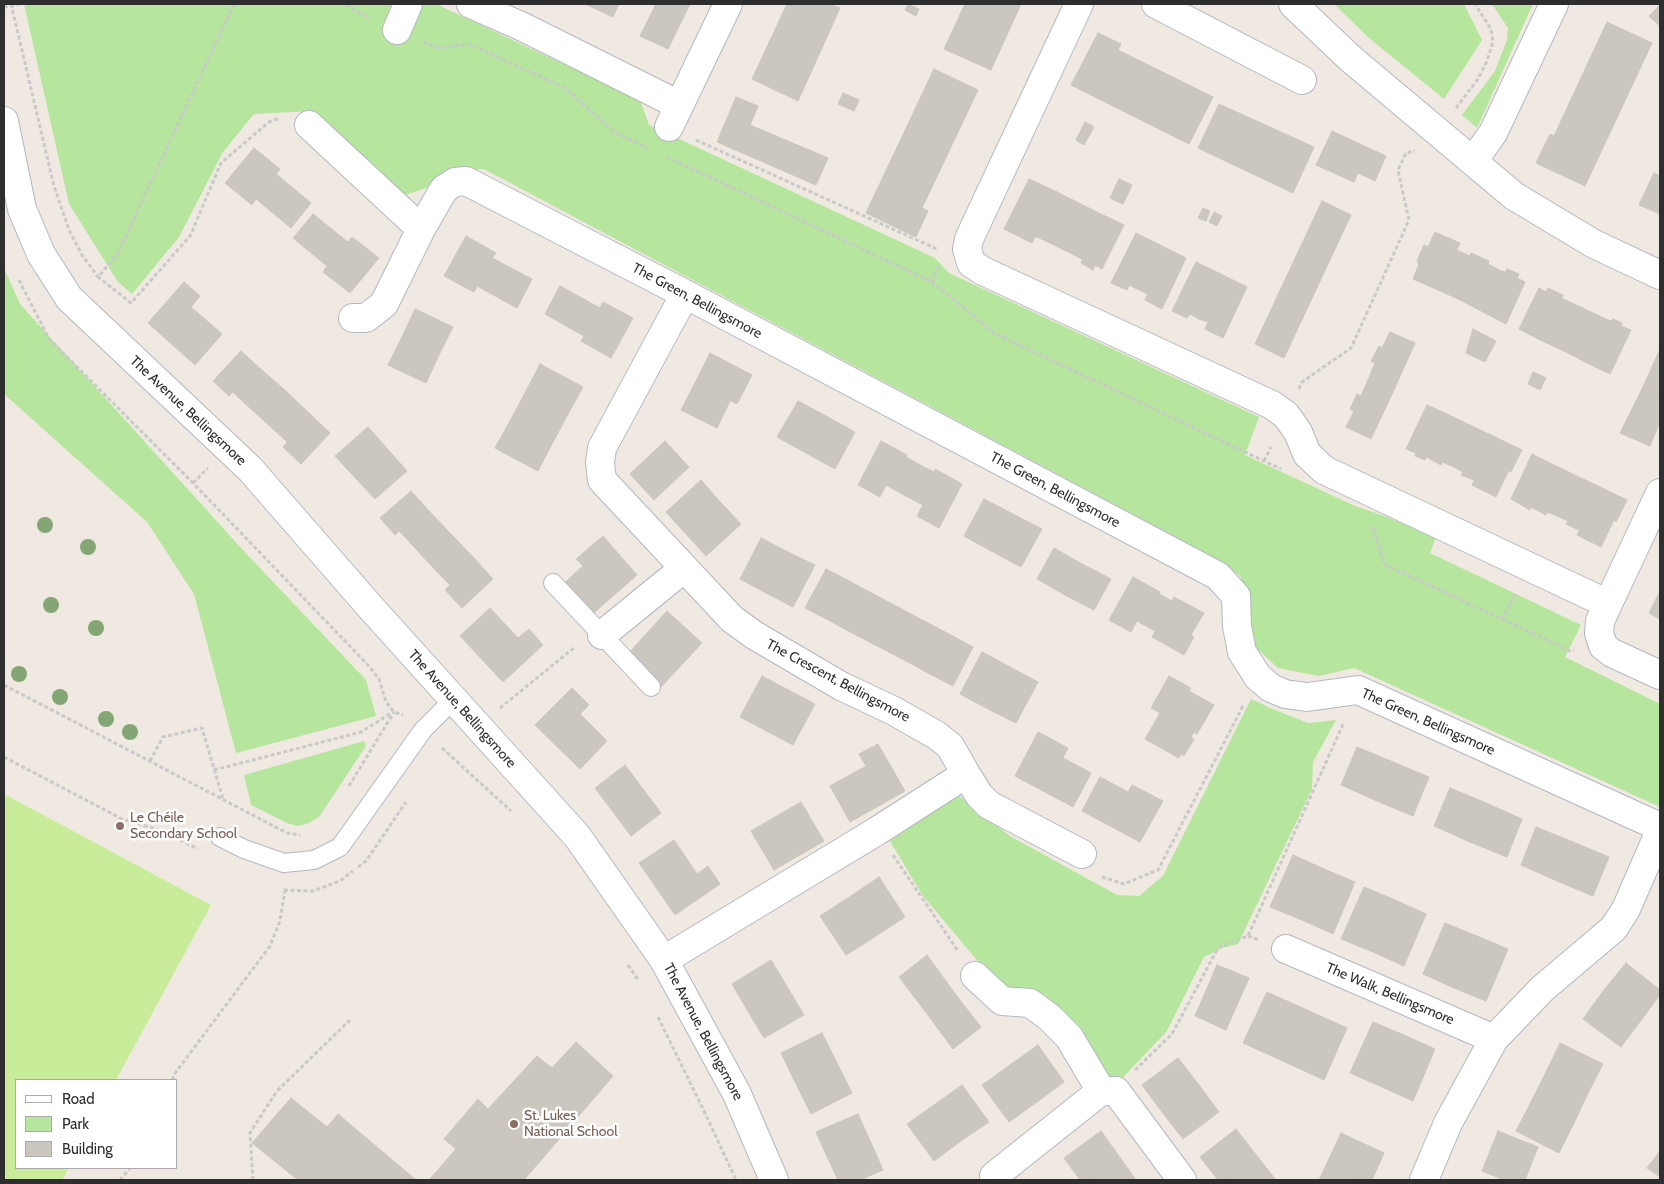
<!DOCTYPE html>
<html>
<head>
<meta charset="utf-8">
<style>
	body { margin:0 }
	#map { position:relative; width:1664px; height:1184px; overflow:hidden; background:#efe9e1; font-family:Cabin,sans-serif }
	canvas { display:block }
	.frame { position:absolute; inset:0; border:5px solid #2e2e2e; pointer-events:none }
	.legend { position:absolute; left:15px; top:1079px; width:162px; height:90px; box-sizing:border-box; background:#fff; border:1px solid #ababab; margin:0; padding:6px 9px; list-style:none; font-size:15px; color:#2e2e2e }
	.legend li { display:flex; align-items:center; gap:10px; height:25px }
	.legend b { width:25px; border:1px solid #ababab }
</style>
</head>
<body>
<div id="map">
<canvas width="1664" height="1184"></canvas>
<div class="frame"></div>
<ul class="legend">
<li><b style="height:6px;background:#fff"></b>Road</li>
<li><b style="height:14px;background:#b6e59e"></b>Park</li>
<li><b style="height:14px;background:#cbc7bf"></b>Building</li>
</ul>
</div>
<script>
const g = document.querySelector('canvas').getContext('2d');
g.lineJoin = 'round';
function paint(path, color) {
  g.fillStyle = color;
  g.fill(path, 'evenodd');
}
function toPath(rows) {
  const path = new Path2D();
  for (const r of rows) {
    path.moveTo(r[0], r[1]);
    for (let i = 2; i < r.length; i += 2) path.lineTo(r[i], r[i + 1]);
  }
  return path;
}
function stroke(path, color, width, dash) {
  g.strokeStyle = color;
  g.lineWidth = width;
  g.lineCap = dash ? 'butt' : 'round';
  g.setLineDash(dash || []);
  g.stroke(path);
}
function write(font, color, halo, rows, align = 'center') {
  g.font = font + ' Cabin,sans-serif';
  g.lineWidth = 5;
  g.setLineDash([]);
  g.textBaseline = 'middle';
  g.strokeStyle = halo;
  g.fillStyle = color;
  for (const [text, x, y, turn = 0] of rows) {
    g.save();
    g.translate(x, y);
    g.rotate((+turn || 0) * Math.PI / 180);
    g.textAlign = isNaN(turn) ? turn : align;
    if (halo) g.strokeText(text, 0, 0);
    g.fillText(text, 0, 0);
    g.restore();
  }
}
const green = toPath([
	[24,4,436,4,640,100,649,125,935,258,949,273,1259,417,1245,455,1355,506,1379,514,1436,537,1430,553,1581,625,1565,657,1660,704,1660,807,1354,668,1319,676,1278,668,1254,646,1241,577,1221,561,484,169,451,172,426,188,405,195,313,111,254,114,223,152,179,237,132,294,118,282,69,204],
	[1334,4,1464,4,1482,40,1444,99,1369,38],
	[1492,4,1533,4,1477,128,1462,115,1495,71,1507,40,1508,28],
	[4,268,20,304,241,548,366,680,376,716,236,753,194,594,147,522,4,394],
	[1251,699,1275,710,1308,723,1336,720,1313,762,1312,789,1238,944,1222,948,1204,957,1167,1031,1115,1086,1073,1024,1045,995,1008,988,976,959,923,896,890,841,958,795,1010,836,1117,895,1139,896,1163,876],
	[364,741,366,746,319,817,309,823,298,826,287,823,251,805,244,775]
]);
const pitch = toPath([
	[4,794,211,905,116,1080,16,1080,16,1168,69,1168,62,1180,4,1180]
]);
const building = toPath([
	[585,4,619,4,613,17,585,4],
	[656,4,690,4,668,49,640,36,656,4],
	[787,4,830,4,840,8,798,101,752,79,787,4],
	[908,4,919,9,916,16,905,10,908,4],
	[965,4,1021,4,991,70,944,49,965,4],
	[1660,5,1660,26,1649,16,1660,5],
	[1607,22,1652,43,1585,186,1536,163,1550,134,1554,136,1607,22],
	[1098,33,1121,44,1118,50,1213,97,1189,144,1071,85,1098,33],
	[934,69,978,90,922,208,928,211,916,237,866,213,934,69],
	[843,93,859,100,854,111,838,104,843,93],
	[736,97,758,106,750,125,828,158,816,185,717,142,736,97],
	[1219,104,1314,147,1293,193,1198,148,1219,104],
	[1085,122,1094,127,1084,145,1076,140,1085,122],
	[1332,131,1386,156,1375,181,1358,173,1354,182,1316,165,1332,131],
	[254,148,280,169,276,174,311,203,291,228,256,199,252,205,225,183,254,148],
	[1654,173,1660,176,1660,214,1639,205,1654,173],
	[1029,179,1057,192,1032,243,1004,229,1029,179],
	[1119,179,1132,185,1123,204,1110,198,1119,179],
	[1057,192,1079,203,1058,247,1035,236,1057,192],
	[1322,201,1351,215,1284,358,1255,344,1322,201],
	[1079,203,1101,214,1080,258,1058,247,1079,203],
	[1203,208,1210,211,1206,221,1198,218,1203,208],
	[1214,212,1222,216,1217,226,1209,222,1214,212],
	[313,214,348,242,352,237,379,258,350,293,323,272,327,266,293,238,313,214],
	[1101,214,1124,225,1102,269,1095,265,1093,270,1081,263,1083,260,1080,258,1101,214],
	[1435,232,1460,243,1438,290,1413,279,1419,264,1417,261,1424,245,1428,247,1435,232],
	[1136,233,1160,245,1139,290,1129,285,1127,290,1111,283,1136,233],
	[466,236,496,253,492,258,532,279,517,308,477,286,474,292,444,276,466,236],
	[1160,245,1186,258,1162,309,1145,300,1148,294,1139,290,1160,245],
	[1457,250,1470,256,1471,253,1480,257,1460,300,1438,290,1457,250],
	[1480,257,1489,261,1488,264,1501,271,1483,312,1460,300,1480,257],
	[1196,262,1221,274,1199,319,1190,314,1187,318,1172,311,1196,262],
	[1507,269,1519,274,1517,278,1525,282,1506,324,1483,312,1501,271,1506,272,1507,269],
	[1221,274,1247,287,1223,338,1205,329,1208,322,1199,319,1221,274],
	[184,282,200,296,191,307,222,334,195,365,148,323,184,282],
	[560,286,600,308,603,302,633,318,611,358,581,341,584,336,545,314,560,286],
	[1539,288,1546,292,1548,288,1563,295,1540,340,1519,329,1539,288],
	[1561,298,1585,309,1564,351,1540,340,1561,298],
	[415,309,453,327,439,355,402,337,415,309],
	[1585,309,1608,320,1587,363,1564,351,1585,309],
	[1613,319,1622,323,1621,326,1631,330,1610,374,1587,363,1608,320,1611,321,1613,319],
	[1473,329,1496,341,1485,362,1466,353,1473,329],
	[1390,332,1415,343,1393,392,1368,380,1375,363,1371,361,1379,346,1382,348,1390,332],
	[402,337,439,355,426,383,388,365,402,337],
	[1660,349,1660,395,1643,387,1660,349],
	[241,351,263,371,239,398,233,392,229,396,213,381,241,351],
	[710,353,752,375,737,404,695,383,710,353],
	[540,364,583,387,568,414,526,391,540,364],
	[263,371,287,392,262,419,239,398,263,371],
	[1533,372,1546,378,1540,390,1528,384,1533,372],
	[1368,380,1393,392,1371,439,1346,427,1354,411,1350,409,1357,394,1361,396,1368,380],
	[695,383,730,401,717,428,681,410,695,383],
	[1643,387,1660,395,1660,422,1650,446,1620,433,1643,387],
	[526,391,568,414,552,444,510,421,526,391],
	[287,392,309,413,285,440,262,419,287,392],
	[798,401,826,416,806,453,777,437,798,401],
	[1427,405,1449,415,1428,458,1426,457,1425,460,1415,456,1416,453,1406,449,1427,405],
	[309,413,330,433,301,464,283,447,287,442,285,440,309,413],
	[1449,415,1472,426,1452,466,1442,462,1441,465,1428,458,1449,415],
	[826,416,855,432,835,469,806,453,826,416],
	[510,421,552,444,538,471,495,448,510,421],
	[1472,426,1495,437,1474,480,1461,475,1463,472,1452,466,1472,426],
	[368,427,407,471,375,499,335,456,368,427],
	[1495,437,1522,450,1511,472,1509,470,1496,497,1472,485,1495,437],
	[665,441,689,467,654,500,630,474,665,441],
	[881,441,907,455,906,457,920,465,904,495,886,485,880,497,858,485,881,441],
	[1532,454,1554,465,1533,508,1531,507,1530,510,1511,499,1532,454],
	[920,465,934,472,935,469,962,484,939,528,917,516,923,505,904,495,920,465],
	[1554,465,1577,476,1557,516,1547,512,1546,515,1533,508,1554,465],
	[1577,476,1600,487,1579,530,1566,524,1568,521,1557,516,1577,476],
	[701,480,721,503,686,534,666,512,701,480],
	[1600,487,1627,500,1616,522,1614,520,1601,547,1577,535,1600,487],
	[411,491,430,512,404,536,399,531,395,535,380,518,411,491],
	[984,499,1013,514,993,552,964,536,984,499],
	[721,503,741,524,706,556,686,534,721,503],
	[430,512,451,534,425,559,404,536,430,512],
	[1013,514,1042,529,1021,567,993,552,1013,514],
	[451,534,473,557,446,581,425,559,451,534],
	[603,536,637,575,589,617,561,586,583,566,576,559,603,536],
	[761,538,788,552,766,593,740,579,761,538],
	[1054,548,1082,564,1065,595,1037,579,1054,548],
	[788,552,815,565,793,607,766,593,788,552],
	[473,557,493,579,462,608,445,590,450,585,446,581,473,557],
	[1082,564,1111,579,1094,610,1065,595,1082,564],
	[826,569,851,582,830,621,805,608,826,569],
	[1133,577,1160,592,1159,594,1172,601,1155,631,1137,621,1131,632,1109,620,1133,577],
	[851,582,875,595,854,634,830,621,851,582],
	[1660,591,1660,619,1649,613,1660,591],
	[875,595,900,608,879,647,854,634,875,595],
	[1174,597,1204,613,1191,635,1194,637,1184,655,1152,637,1174,597],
	[490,608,518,638,529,629,543,645,503,682,460,636,490,608],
	[900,608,924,621,904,660,879,647,900,608],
	[667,611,702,643,661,687,627,655,667,611],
	[924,621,949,634,928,673,904,660,924,621],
	[949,634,973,647,953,686,928,673,949,634],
	[982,652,1010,667,988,709,960,694,982,652],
	[1010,667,1038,682,1016,723,988,709,1010,667],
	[762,676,815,704,793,745,740,717,762,676],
	[1169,676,1191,688,1189,691,1214,705,1197,734,1151,708,1169,676],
	[572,688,589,705,580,714,607,741,580,769,535,725,572,688],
	[1160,713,1194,732,1191,737,1194,739,1184,756,1181,754,1179,758,1145,739,1160,713],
	[1038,732,1068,748,1045,792,1015,776,1038,732],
	[878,744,905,791,850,822,830,786,866,766,859,754,878,744],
	[1357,747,1393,762,1377,801,1341,785,1357,747],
	[1063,758,1091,773,1073,807,1045,792,1063,758],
	[1393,762,1429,777,1413,816,1377,801,1393,762],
	[625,765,661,813,631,836,595,788,625,765],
	[1100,777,1128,792,1110,826,1082,811,1100,777],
	[1132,785,1163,801,1140,842,1110,826,1132,785],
	[1450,788,1486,803,1470,842,1434,826,1450,788],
	[801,802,824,841,774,870,751,831,801,802],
	[1486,803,1522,819,1507,857,1470,842,1486,803],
	[1536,827,1573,842,1557,881,1521,865,1536,827],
	[674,840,697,874,708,866,720,884,675,915,639,863,674,840],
	[1573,842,1609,857,1593,896,1557,881,1573,842],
	[1293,855,1324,869,1302,920,1270,907,1293,855],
	[1324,869,1355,882,1333,934,1302,920,1324,869],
	[879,877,905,917,876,936,851,896,879,877],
	[1364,887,1395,900,1373,952,1341,939,1364,887],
	[851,896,876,936,846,955,820,916,851,896],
	[1395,900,1426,914,1404,966,1373,952,1395,900],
	[1445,923,1477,936,1454,988,1423,974,1445,923],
	[1477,936,1508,949,1486,1001,1454,988,1477,936],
	[927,955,956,995,928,1015,899,977,927,955],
	[771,960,789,990,749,1013,732,984,771,960],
	[1626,963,1660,990,1660,995,1642,1019,1604,990,1626,963],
	[1217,965,1249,978,1226,1030,1195,1016,1217,965],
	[789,990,804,1015,764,1038,749,1013,789,990],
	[1604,990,1642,1019,1621,1047,1583,1019,1604,990],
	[1267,992,1307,1010,1283,1061,1243,1043,1267,992],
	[956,995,981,1027,953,1049,928,1015,956,995],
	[1307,1010,1347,1028,1324,1080,1283,1061,1307,1010],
	[1373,1022,1404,1035,1382,1087,1350,1073,1373,1022],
	[822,1033,837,1063,796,1084,781,1053,822,1033],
	[1404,1035,1435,1049,1413,1101,1382,1087,1404,1035],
	[576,1042,613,1076,524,1180,429,1180,456,1149,444,1139,478,1099,488,1109,537,1056,552,1068,576,1042],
	[1560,1043,1603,1064,1588,1093,1546,1072,1560,1043],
	[1038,1045,1064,1082,1037,1102,1010,1065,1038,1045],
	[1178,1058,1199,1085,1162,1112,1142,1085,1178,1058],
	[837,1063,852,1093,811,1114,796,1084,837,1063],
	[1010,1065,1037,1102,1009,1122,982,1085,1010,1065],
	[1546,1072,1588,1093,1574,1123,1531,1102,1546,1072],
	[962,1085,989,1122,961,1141,934,1105,962,1085],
	[1199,1085,1219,1112,1183,1139,1162,1112,1199,1085],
	[291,1098,327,1127,338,1114,416,1180,298,1180,252,1143,291,1098],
	[1531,1102,1574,1123,1559,1153,1516,1131,1531,1102],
	[934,1105,961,1141,934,1161,907,1124,934,1105],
	[858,1114,871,1143,829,1161,816,1132,858,1114],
	[1236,1129,1257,1156,1225,1180,1218,1180,1200,1157,1236,1129],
	[1101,1131,1121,1159,1090,1180,1080,1180,1064,1158,1101,1131],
	[1498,1131,1538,1147,1525,1180,1504,1180,1482,1171,1498,1131],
	[1341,1133,1384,1153,1372,1180,1365,1180,1327,1163,1341,1133],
	[871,1143,883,1170,860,1180,838,1180,829,1161,871,1143],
	[1660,1151,1660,1177,1647,1168,1660,1151],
	[1257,1156,1276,1180,1225,1180,1257,1156],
	[1121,1159,1136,1180,1090,1180,1121,1159],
	[1327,1163,1365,1180,1319,1180,1327,1163]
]);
const path = toPath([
	[11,4,54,186,69,230,82,255,98,277],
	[234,4,117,255,98,277,131,303,190,236,221,163,269,122,280,118],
	[347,4,351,9,370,18],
	[4,7,19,4],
	[423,42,437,48,469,44,565,88,614,132,647,148],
	[1456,108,1478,79,1487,61,1493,42,1491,29,1475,4],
	[696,140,937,249],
	[667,157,932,282,994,333,1281,469],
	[19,280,49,339,193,483,368,665,379,679,386,702,394,712,403,715],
	[932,282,940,264],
	[1299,389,1302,382,1351,348,1409,220,1398,170,1406,153,1415,151],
	[1264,461,1271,447],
	[193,483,208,468],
	[1373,527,1384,564,1570,651,1574,650],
	[1502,620,1515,594],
	[4,685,287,833,300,835],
	[500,708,575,647],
	[442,748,511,811],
	[4,757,122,819,162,831,198,849],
	[150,761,163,737,202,728,223,799],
	[214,770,361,732,393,712],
	[349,786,394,712],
	[893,855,958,951],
	[358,867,366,861,406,802],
	[1102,877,1124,884,1158,870,1244,704],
	[284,890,313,891,340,881,353,871],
	[1248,936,1259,940],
	[628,965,638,980],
	[658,1017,705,1113,736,1180],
	[1135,1070,1172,1034,1218,948,1248,936,1344,722],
	[172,1080,176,1072,270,946,280,921,285,890],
	[120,1180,130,1168],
	[253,1180,250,1133,277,1091,350,1020]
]);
const lane = toPath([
	[553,583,651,687],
	[220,837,244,849,284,863,314,860,340,847,423,730,454,699]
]);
const street = toPath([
	[471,4,523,27,679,105],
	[1079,4,969,239,967,249,971,263,983,271,1272,405,1286,415,1298,432,1307,454,1324,470,1608,604,1600,621,1599,633,1603,646,1612,653,1660,675],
	[1156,4,1302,80],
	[1293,4,1351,59,1514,196,1594,244,1660,275],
	[397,30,408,4],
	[309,125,421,229],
	[669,127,728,4],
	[1473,161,1493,133,1554,4],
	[353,318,366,318,384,304,421,229,444,189,455,182,466,181,685,294,1218,576,1236,596,1237,626,1242,652,1258,677,1271,688,1285,694,1307,697,1358,690,1660,827],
	[1608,604,1660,493],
	[602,635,683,569],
	[966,774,979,795,989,805,1082,854],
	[1286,949,1494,1039],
	[664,960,877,831,966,774,950,746,936,735,894,711,841,686,754,635,732,619,602,480,600,462,602,448,685,294],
	[975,976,1002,1001,1030,1003,1049,1017,1069,1037,1101,1091,994,1176,997,1180],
	[1101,1091,1116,1091,1182,1180],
	[1424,1180,1448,1123,1494,1039,1542,989,1614,928,1626,909,1660,831]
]);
const secondary = toPath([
	[4,121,22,209,41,254,69,298,250,469,372,609,577,836,664,960,737,1094,774,1180]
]);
const trees = [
	[45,525],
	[88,547],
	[51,605],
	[96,628],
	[19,674],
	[60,697],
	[106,719],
	[130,732]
];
const markers = [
	[120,826,5,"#8d6e63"],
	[514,1124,5,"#8d6e63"]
];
const streetNames = [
	["The Green, Bellingsmore",697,301,28],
	["The Avenue, Bellingsmore",188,411,43],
	["The Green, Bellingsmore",1055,490,28],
	["The Crescent, Bellingsmore",838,681,28],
	["The Avenue, Bellingsmore",462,709,48],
	["The Green, Bellingsmore",1428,722,24],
	["The Walk, Bellingsmore",1390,994,23],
	["The Avenue, Bellingsmore",703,1032,62]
];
const educationNames = [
	["Le Chéile",130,818],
	["Secondary School",130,834],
	["St. Lukes",524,1116],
	["National School",524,1132]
];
paint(green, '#b6e59e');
paint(pitch, '#c9ec9a');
paint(building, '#cbc7bf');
stroke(building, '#cbc5ba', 1);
stroke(lane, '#b4b7c1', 20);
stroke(street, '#b4b7c1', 30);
stroke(secondary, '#b4b7c1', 30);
stroke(path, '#c9c9c9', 3, [4, 2.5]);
stroke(lane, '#fff', 18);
stroke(street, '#fff', 28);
stroke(secondary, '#fff', 28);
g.fillStyle = '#84a574';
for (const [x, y] of trees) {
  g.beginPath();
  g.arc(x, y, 8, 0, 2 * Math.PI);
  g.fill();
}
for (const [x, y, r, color] of markers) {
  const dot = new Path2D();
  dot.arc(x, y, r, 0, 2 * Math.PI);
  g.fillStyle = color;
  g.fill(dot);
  stroke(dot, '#fff', 2);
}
write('14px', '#2e2e2e', '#fff', streetNames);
write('14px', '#785e54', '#fff', educationNames, 'left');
</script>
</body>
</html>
